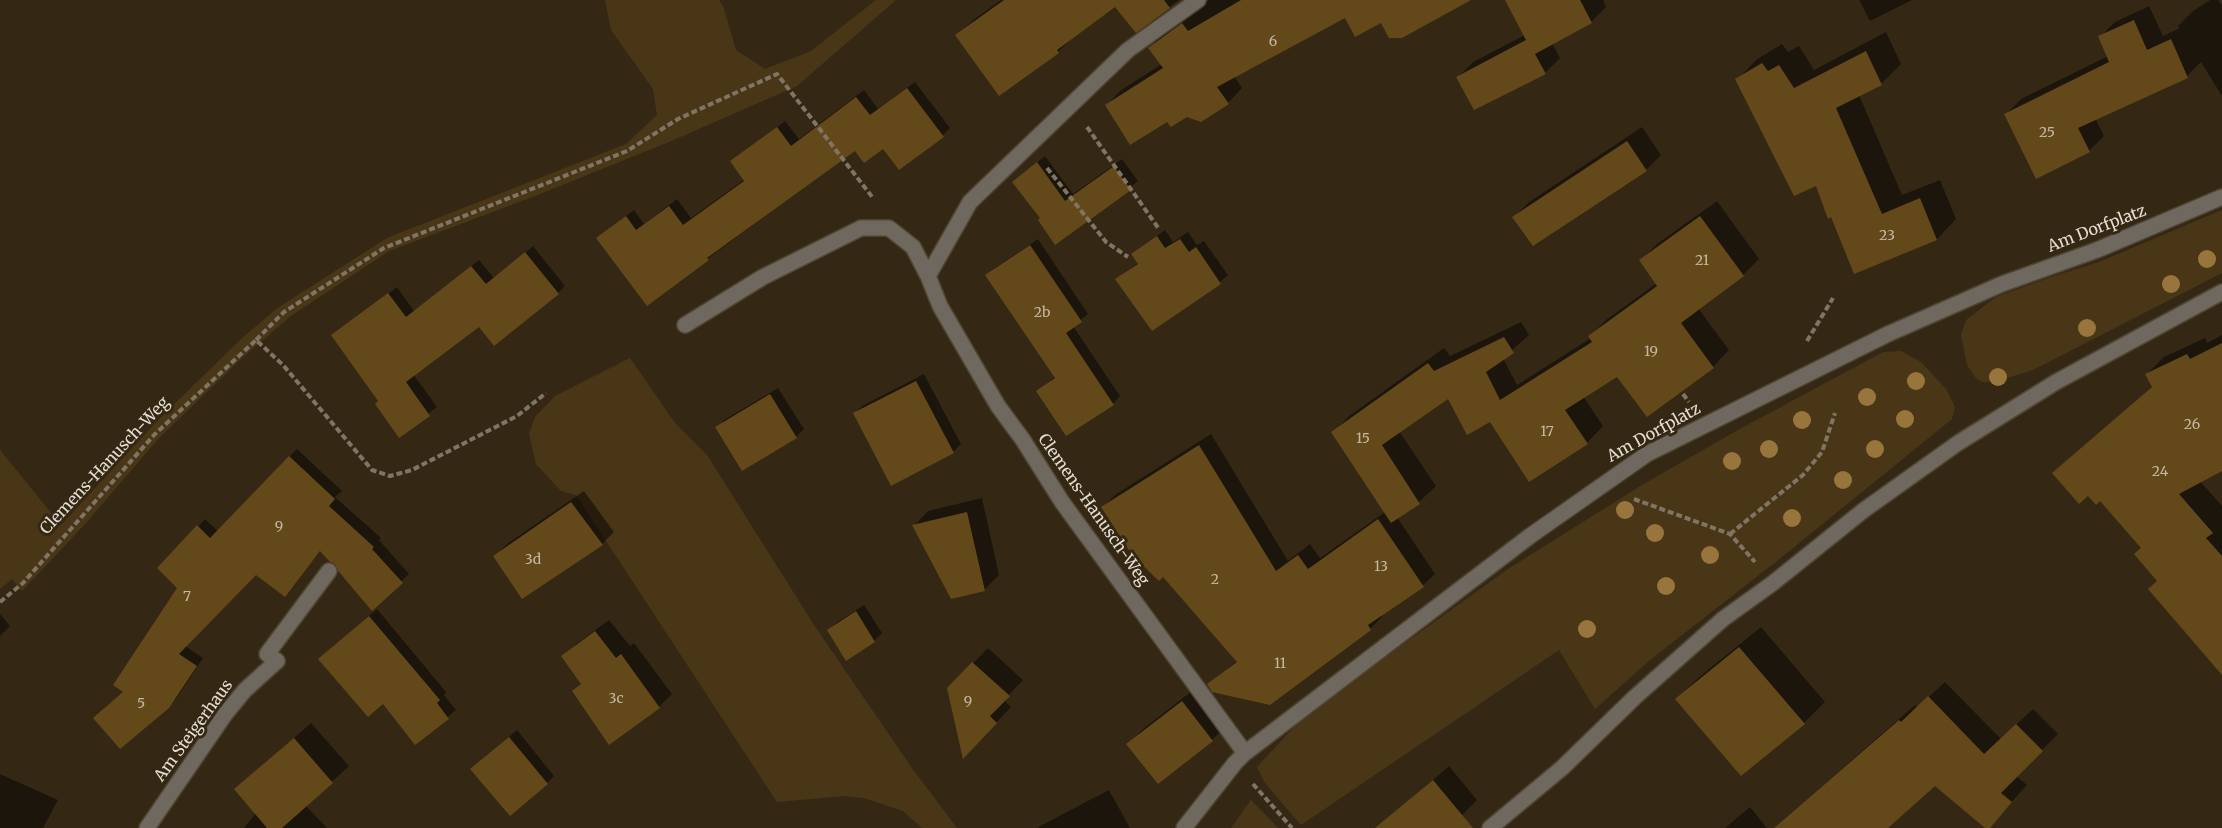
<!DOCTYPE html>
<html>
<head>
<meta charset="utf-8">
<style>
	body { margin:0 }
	canvas { display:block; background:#342815 }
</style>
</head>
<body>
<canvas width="2222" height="828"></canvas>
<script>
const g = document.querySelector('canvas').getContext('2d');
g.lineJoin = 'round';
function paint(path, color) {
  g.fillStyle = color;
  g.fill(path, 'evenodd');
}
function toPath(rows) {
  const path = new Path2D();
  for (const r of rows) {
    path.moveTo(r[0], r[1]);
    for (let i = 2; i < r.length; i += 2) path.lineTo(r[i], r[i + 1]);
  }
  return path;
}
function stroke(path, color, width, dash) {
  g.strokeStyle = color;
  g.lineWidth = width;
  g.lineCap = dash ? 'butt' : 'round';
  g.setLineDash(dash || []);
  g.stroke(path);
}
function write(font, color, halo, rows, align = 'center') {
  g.font = font + ' Merriweather,serif';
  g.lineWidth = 6;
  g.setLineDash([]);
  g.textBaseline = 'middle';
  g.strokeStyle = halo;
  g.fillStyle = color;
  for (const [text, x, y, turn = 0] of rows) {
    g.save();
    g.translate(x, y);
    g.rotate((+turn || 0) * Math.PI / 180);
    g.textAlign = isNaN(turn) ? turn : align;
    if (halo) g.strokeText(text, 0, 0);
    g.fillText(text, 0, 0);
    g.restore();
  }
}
const green = toPath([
	[605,0,719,0,723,6,736,50,765,69,811,51,876,0,896,0,797,86,669,142,535,196,389,251,291,316,243,357,159,438,85,524,22,591,12,579,0,589,0,450,61,525,156,422,239,341,276,309,387,238,626,144,657,115,653,89,611,30],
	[2222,210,2222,273,2033,370,1997,381,1982,382,1976,378,1967,365,1961,335,1966,320,1996,297,2051,277,2099,262],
	[1901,351,1921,362,1946,389,1955,407,1952,419,1777,561,1650,660,1595,709,1559,650,1301,825,1265,783,1257,767,1295,726,1387,656,1508,569,1642,485,1738,430,1883,352],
	[630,358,675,423,707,455,814,625,914,771,957,828,922,828,903,811,864,798,843,796,777,802,576,495,561,491,536,464,529,434,535,417,555,396],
	[1251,800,1278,828,1231,828]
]);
const shadow = toPath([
	[1001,0,1179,0,1136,31,1116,5,1073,37,1058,52,957,36,972,21],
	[1209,0,1445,0,1381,21,1346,16,1234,76,1242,88,1228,103,1187,116,1168,120,1107,105,1121,90,1162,64,1150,48,1164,33],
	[1510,0,1603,0,1606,7,1591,22,1552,43,1560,58,1545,73,1458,77,1473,62,1525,35],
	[1859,0,1912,0,1870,21],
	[2210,0,2218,0,2222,5,2222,96,2201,62,2187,76,2095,118,2104,136,2089,151,2006,114,2021,99,2108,56,2100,37,2115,22,2149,6,2163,36,2180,28,2178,26,2193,11],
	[1886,32,1901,64,1881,84,1859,95,1902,195,1940,180,1956,219,1937,239,1855,272,1817,184,1737,80,1756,60,1782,44,1788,52,1799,46,1814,70],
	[915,82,950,128,943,135,899,168,883,147,855,149,647,304,598,238,634,210,644,224,677,199,691,218,745,179,732,162,785,121,799,139,864,90,878,109],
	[1642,127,1661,155,1646,170,1514,217,1529,202],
	[1045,156,1073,194,1122,159,1138,181,1056,243,1042,218,1014,182],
	[1717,201,1759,259,1743,275,1698,308,1729,350,1713,367,1618,375,1583,396,1603,426,1587,443,1491,420,1448,397,1399,431,1436,486,1419,502,1397,517,1435,574,1423,585,1380,614,1382,617,1370,629,1269,703,1209,684,1238,660,1103,507,1115,495,1211,434,1288,561,1310,544,1320,558,1385,512,1333,433,1349,416,1444,348,1450,356,1521,322,1529,335,1503,358,1517,385,1591,338,1590,336,1606,320,1657,283,1641,260,1657,244],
	[1165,230,1173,242,1188,232,1197,245,1204,241,1228,275,1220,282,1153,329,1117,279,1139,262,1133,254],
	[1038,239,1088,314,1073,326,1120,396,1113,404,1038,391,1056,376,987,275,995,268],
	[533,246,565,286,558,293,479,325,413,374,437,407,400,435,380,400,333,336,397,287,414,311,479,260,494,278],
	[2222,335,2222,470,2200,481,2222,506,2222,672,2159,580,2143,548,2100,499,2054,473,2153,386,2147,374,2164,357,2205,338,2207,343],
	[924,374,961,444,953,452,855,414,862,406],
	[778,388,804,429,796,437,742,469,717,428,724,420],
	[297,449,342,491,335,497,381,538,379,540,409,574,372,609,336,562,321,550,285,595,256,573,185,646,203,658,176,699,168,707,125,691,179,587,159,568,205,519,218,531],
	[584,491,614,532,602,544,523,597,495,556,507,544],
	[982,498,999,575,984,590,914,526,928,511],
	[864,605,882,633,874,641,847,658,829,630,836,623],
	[377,609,446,692,444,695,456,710,416,743,383,702,328,651],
	[0,614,10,626,0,636],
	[609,620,630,646,634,643,672,694,659,707,574,691,582,683,563,657,576,644],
	[1761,627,1825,702,1804,723,1677,699,1698,678],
	[988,648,1023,680,1004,700,1011,707,964,756,948,689],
	[1945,682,2001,739,2033,709,2058,734,2016,776,2027,785,1988,828,1935,784,1884,828,1774,828,1915,705,1918,707],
	[1197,687,1227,725,1212,740,1158,782,1128,744,1143,729],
	[311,723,349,766,306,806,327,828,244,828,256,813,236,789],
	[517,730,554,776,547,783,480,762],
	[1449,766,1477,800,1462,815,1447,828,1377,828],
	[0,774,58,800,43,828,0,828],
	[1109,790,1130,828,1038,828,1040,826],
	[1750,807,1767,828,1725,828]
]);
const building = toPath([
	[1004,0,1164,0,1170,8,1136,33,1115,7,1057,50,1059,53,999,96,955,35],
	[1241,0,1471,0,1402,38,1389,38,1381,23,1355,37,1345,18,1217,87,1229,104,1201,122,1187,117,1171,127,1167,122,1130,145,1105,105,1163,68,1148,48,1182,23,1188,31],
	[1505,0,1580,0,1592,23,1535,54,1546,74,1474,110,1456,77,1526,40],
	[2134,20,2147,50,2171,39,2188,78,2078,128,2090,152,2036,179,2004,114,2109,62,2098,36],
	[1866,51,1882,85,1836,108,1882,214,1920,198,1937,240,1854,274,1831,217,1828,219,1816,186,1794,196,1735,79,1762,63,1768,71,1779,65,1794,88],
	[907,88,944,137,899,170,883,149,864,163,855,151,707,258,709,260,647,306,596,238,626,216,636,230,669,206,683,225,744,181,730,161,777,127,791,146,856,97,870,115],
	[1627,141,1647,171,1533,246,1512,217],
	[1037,162,1065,201,1114,166,1131,190,1055,245,1038,220,1040,218,1012,182],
	[1700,216,1744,276,1681,323,1714,368,1647,417,1617,377,1565,410,1588,444,1529,482,1490,422,1467,435,1448,399,1382,445,1420,504,1391,523,1331,432,1428,363,1434,371,1504,337,1514,353,1486,372,1500,400,1592,342,1588,336,1657,286,1639,260],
	[1157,236,1165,248,1180,239,1189,252,1196,247,1221,284,1152,331,1115,279,1138,264,1131,254],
	[1030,245,1082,322,1066,333,1114,405,1066,436,1036,391,1055,378,985,275],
	[525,252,559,294,494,346,479,327,406,382,430,416,399,438,375,404,378,401,331,335,388,293,406,317,471,266,486,284],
	[2222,343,2222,471,2179,494,2213,533,2206,538,2222,556,2222,675,2148,589,2157,581,2134,554,2141,548,2100,501,2096,505,2088,496,2079,504,2052,473,2152,387,2145,374,2187,354,2190,359],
	[916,381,954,453,891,486,853,413],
	[770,394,797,438,742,471,715,427],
	[1199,445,1276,571,1298,555,1308,569,1378,519,1424,587,1368,625,1371,630,1270,705,1212,692,1207,684,1237,662,1163,577,1159,581,1132,555,1101,507],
	[289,456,335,499,329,506,374,547,372,549,403,583,372,611,339,572,335,564,329,561,320,551,285,597,256,575,179,654,197,666,169,708,120,749,93,718,123,692,113,685,177,588,157,568,197,525,210,538],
	[571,502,603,545,522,599,493,556],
	[967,512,985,591,951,599,912,525],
	[856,611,875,642,846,661,827,630],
	[369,616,440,700,437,703,449,719,415,745,383,704,368,717,318,659],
	[595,631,616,658,621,654,660,708,609,745,572,691,581,684,561,656],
	[1739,647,1805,724,1741,776,1675,699],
	[972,662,1010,696,990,716,997,723,963,759,947,688],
	[1928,696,1984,754,2016,724,2043,751,2001,793,2012,802,1990,828,1985,828,1935,786,1888,828,1774,828,1899,720,1901,722],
	[1182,701,1213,741,1158,784,1126,744],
	[509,737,548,784,510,816,470,769],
	[294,738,333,783,282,828,267,828,234,789],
	[1433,780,1473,828,1375,828]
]);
const path = toPath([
	[1087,127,1159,229],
	[1047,168,1106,242,1128,257],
	[256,340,284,312,384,248,627,151,678,119,777,74,873,198],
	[1807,341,1833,298],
	[1683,394,1689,402],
	[1634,499,1730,534,1755,562],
	[1730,534,1803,475,1822,452,1835,413],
	[0,602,23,583,154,435,256,340,283,365,372,470,390,476,412,470,517,416,546,393],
	[1253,784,1292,828]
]);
const service = toPath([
	[277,661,267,654,329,571]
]);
const minor = toPath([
	[1198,0,1128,50,970,202,928,276,940,306,998,406,1023,440,1062,502,1245,753],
	[685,325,763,277,861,228,889,228,913,247,928,276],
	[147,828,226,713,245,690,277,661],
	[1184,828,1235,763,1245,753,1530,536,1647,454,1888,334,2002,284,2097,250,2222,197],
	[1490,828,1562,768,1635,697,1723,619,1773,583,1864,510,1958,443,2056,382,2222,292]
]);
const trees = [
	[2207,259],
	[2171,284],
	[2087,328],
	[1998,377],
	[1916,381],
	[1867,397],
	[1905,419],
	[1802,420],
	[1769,449],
	[1875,449],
	[1732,461],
	[1843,480],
	[1625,510],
	[1792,518],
	[1655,533],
	[1710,555],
	[1666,586],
	[1587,629]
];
const numberNames = [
	["6",1273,42],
	["25",2047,133],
	["23",1887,236],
	["21",1702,261],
	["2b",1042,313],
	["19",1651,352],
	["26",2192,425],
	["17",1547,432],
	["15",1363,439],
	["24",2160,472],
	["9",279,527],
	["3d",533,560],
	["13",1381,567],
	["2",1215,580],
	["7",187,597],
	["11",1280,664],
	["3c",616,699],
	["9",968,702],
	["5",141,704]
];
const streetNames = [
	["Am Dorfplatz",2097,229,-21],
	["Am Dorfplatz",1654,433,-29],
	["Clemens-Hanusch-Weg",105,466,-47],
	["Clemens-Hanusch-Weg",1093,510,55],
	["Am Steigerhaus",194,731,-54]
];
paint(green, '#493616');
paint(shadow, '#0007');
paint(building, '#63481a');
stroke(service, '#504533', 18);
stroke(minor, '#504533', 18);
stroke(path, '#807565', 4, [6, 3]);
stroke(service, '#6e685e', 15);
stroke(minor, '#6e685e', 15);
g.fillStyle = '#98753d';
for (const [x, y] of trees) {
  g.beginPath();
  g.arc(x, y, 9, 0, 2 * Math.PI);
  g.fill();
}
write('14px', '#c4b8a3', null, numberNames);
write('16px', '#e5ddd1', '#342815', streetNames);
</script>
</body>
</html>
